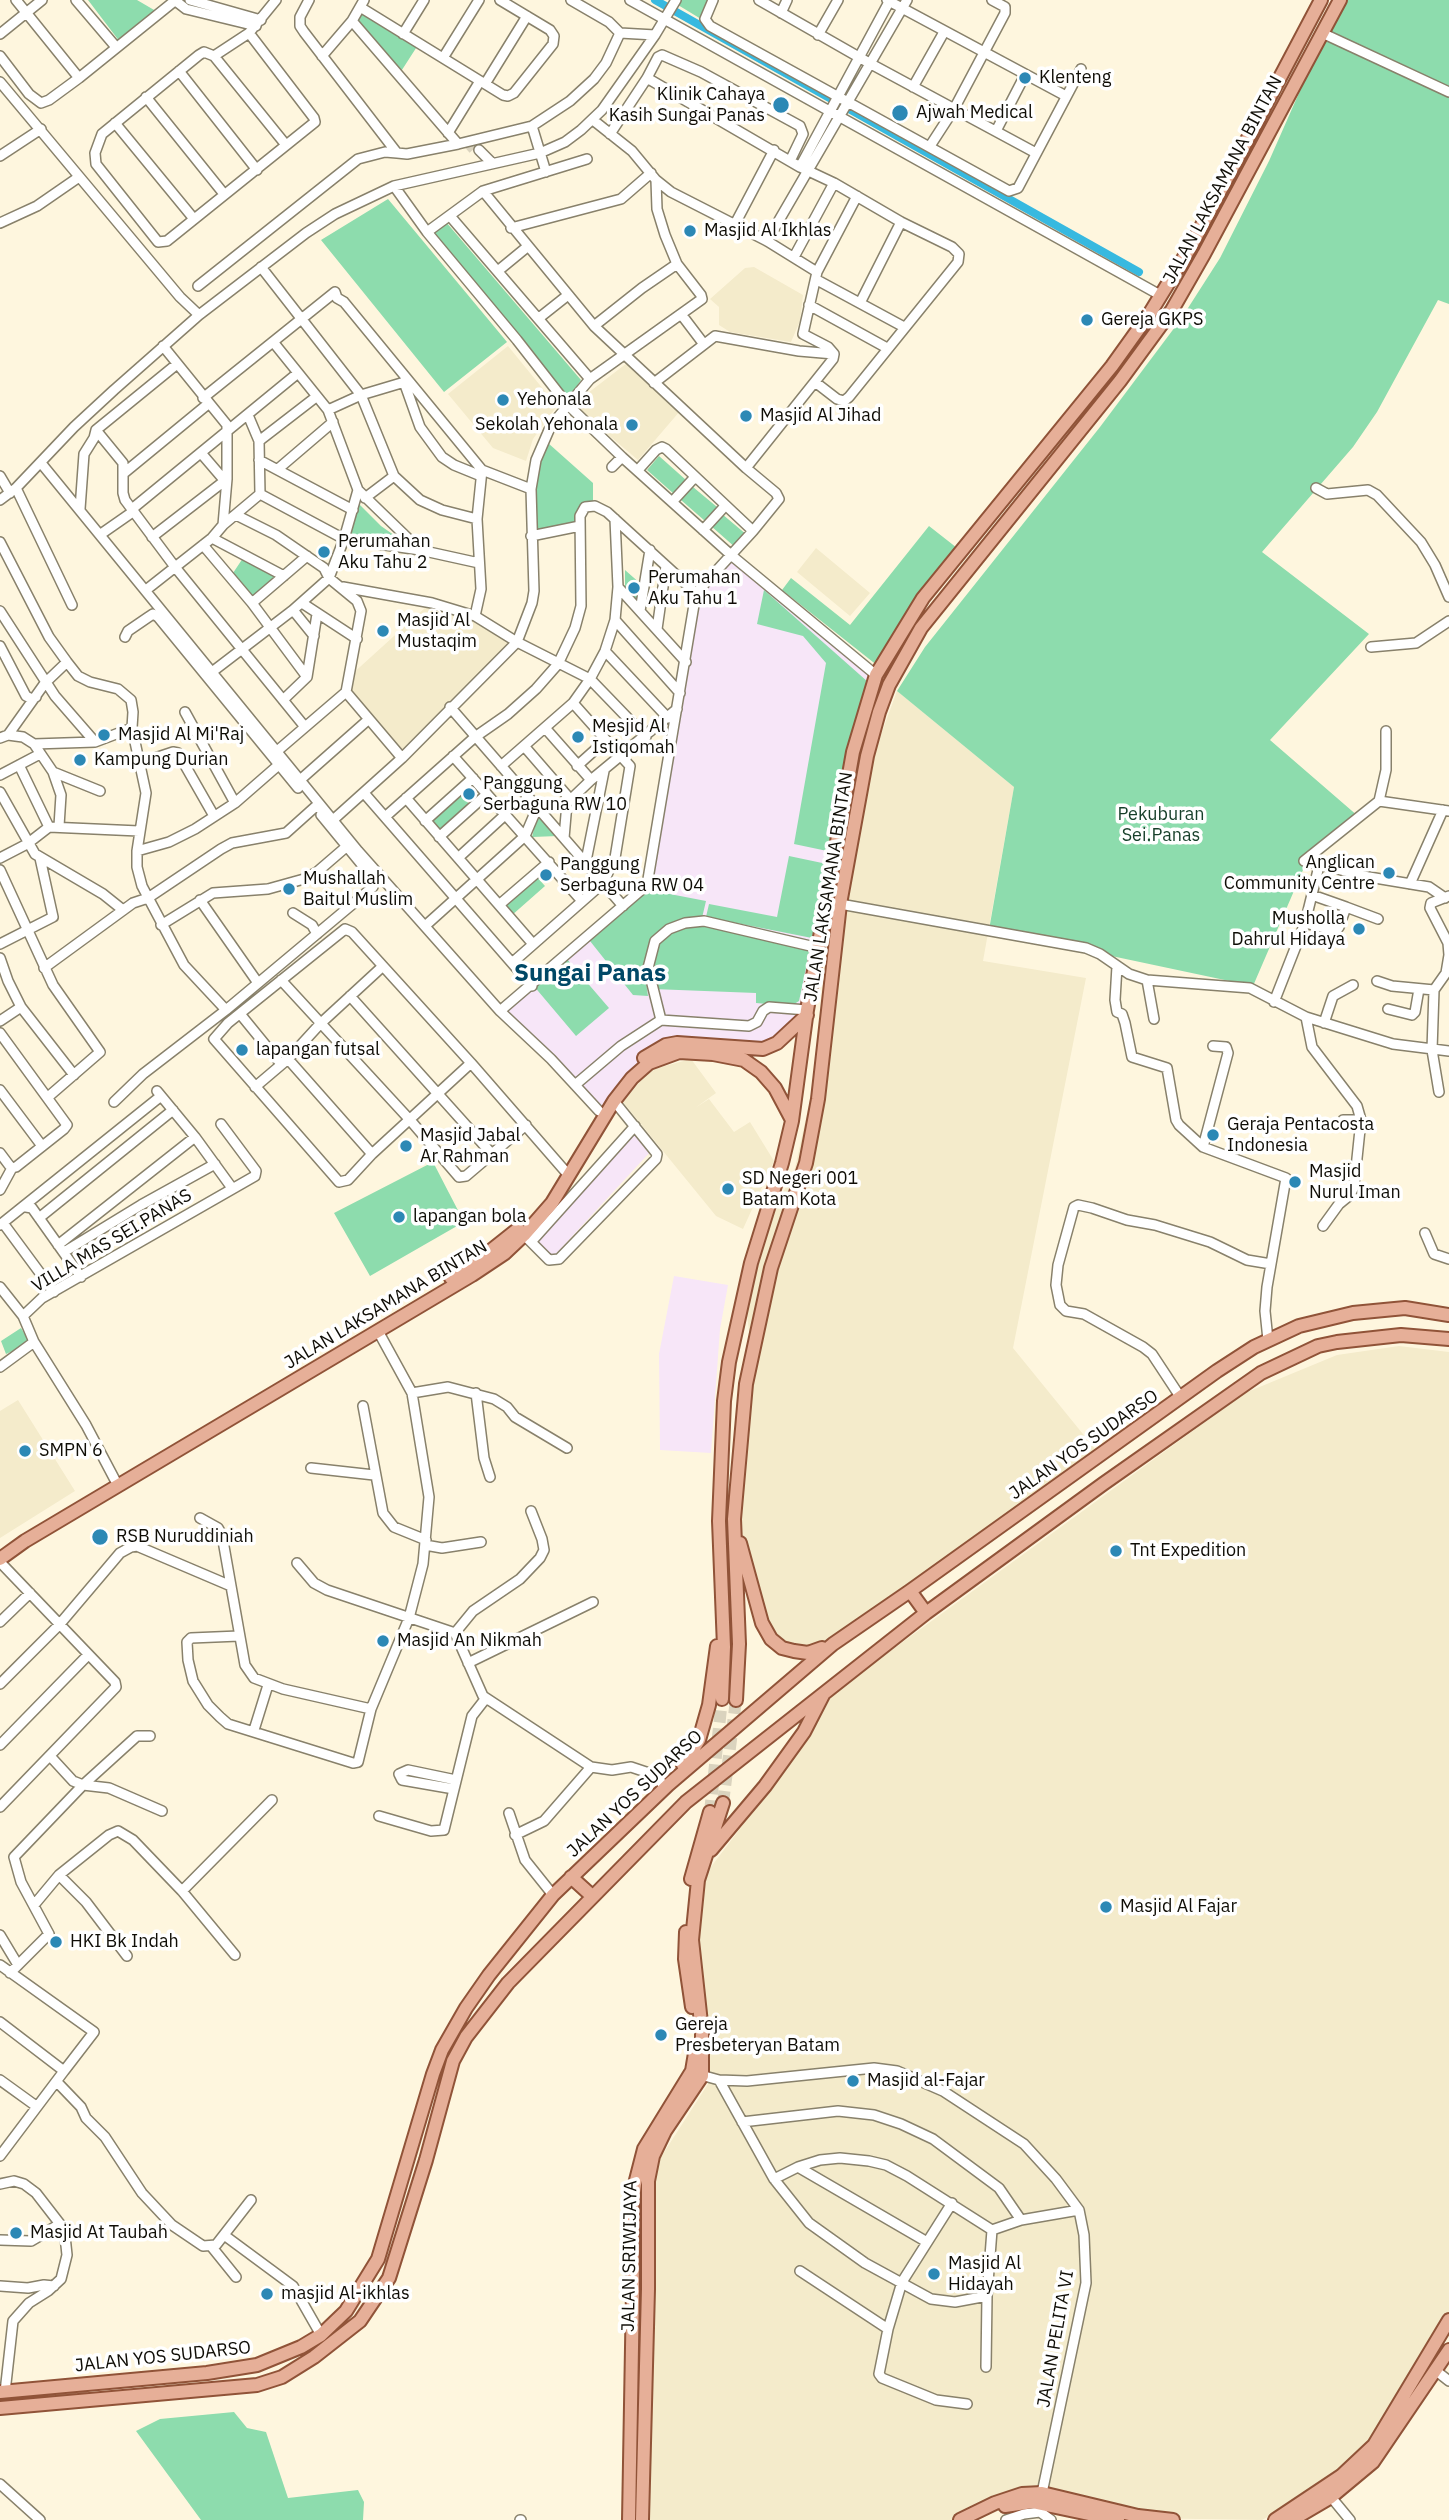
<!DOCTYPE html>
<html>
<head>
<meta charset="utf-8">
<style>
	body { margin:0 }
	canvas { display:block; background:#fef6de }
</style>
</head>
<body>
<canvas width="1449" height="2520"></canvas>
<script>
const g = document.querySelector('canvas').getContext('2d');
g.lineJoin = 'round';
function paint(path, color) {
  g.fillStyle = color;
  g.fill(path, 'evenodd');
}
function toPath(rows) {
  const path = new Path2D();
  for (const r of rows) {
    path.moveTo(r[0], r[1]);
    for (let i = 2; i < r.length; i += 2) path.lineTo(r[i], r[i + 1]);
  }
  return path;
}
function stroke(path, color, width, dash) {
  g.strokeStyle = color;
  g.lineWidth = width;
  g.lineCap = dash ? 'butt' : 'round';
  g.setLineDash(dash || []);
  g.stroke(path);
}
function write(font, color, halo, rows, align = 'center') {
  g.font = font + ' "IBM Plex Sans",sans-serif';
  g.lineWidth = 7;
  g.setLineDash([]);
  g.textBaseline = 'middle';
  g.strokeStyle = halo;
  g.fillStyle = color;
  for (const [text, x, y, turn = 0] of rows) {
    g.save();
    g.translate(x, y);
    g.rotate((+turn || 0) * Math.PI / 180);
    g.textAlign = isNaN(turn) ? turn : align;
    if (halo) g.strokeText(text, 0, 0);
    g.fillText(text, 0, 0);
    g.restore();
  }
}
const commercial = toPath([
	[731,555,876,675,864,714,807,1015,777,1043,641,1060,622,1079,599,1111,500,1011,647,885,696,593],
	[634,1133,652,1150,553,1257,535,1240],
	[674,1276,728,1285,720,1329,711,1453,660,1450,659,1354]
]);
const built = toPath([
	[754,267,803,295,800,321,791,342,730,332,719,325,719,307,710,299,745,268],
	[508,346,557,406,533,439,526,461,493,448,448,394],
	[627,363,680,411,638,460,579,410,588,393],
	[816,548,870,593,850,616,797,572],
	[426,607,469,618,515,647,403,752,348,687,350,676],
	[897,691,1014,787,983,961,1086,978,1013,1348,1100,1455,833,1644,808,1652,771,1638,734,1519,751,1348,746,1306,770,1219,795,1168,814,1081,844,905,859,838,872,759],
	[691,1059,716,1093,695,1108,709,1099,734,1132,750,1122,774,1161,743,1229,716,1216,623,1102,650,1070],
	[1399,1346,1449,1352,1449,2323,1376,2432,1335,2480,1262,2520,1139,2518,1040,2491,978,2520,649,2520,652,2171,708,2084,699,1947,701,1880,771,1788,801,1723,856,1676,1245,1393,1337,1355],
	[18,1400,75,1491,0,1538,0,1411]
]);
const green = toPath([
	[88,0,137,0,161,14,123,46],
	[681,0,711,0,701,19,678,5],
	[1340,0,1449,0,1449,304,1438,300,1377,412,1353,447,1262,552,1369,634,1270,740,1359,817,1306,863,1253,986,989,930,1014,787,897,691,925,647,1100,427,1181,319,1220,258,1269,161],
	[363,12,418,45,400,73,357,22],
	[388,199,507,342,444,392,321,240],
	[446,222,581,380,567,401,431,234],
	[548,443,593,483,593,505,580,511,581,527,536,533,534,498,538,471],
	[659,456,686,480,674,494,647,470],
	[693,487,717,507,705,521,681,500],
	[355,500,381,526,411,547,348,540],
	[722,514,747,535,736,548,711,526],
	[929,526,966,555,878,666,782,590,791,578,850,625],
	[243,558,279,578,253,601,231,576],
	[625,570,642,585,640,606,625,590],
	[764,590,868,682,832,852,794,844,826,663,803,636,757,624],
	[458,792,471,806,440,834,427,819],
	[538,813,558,836,532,837],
	[789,856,827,864,812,938,706,917,709,904,777,917],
	[535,875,545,886,511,916,502,905],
	[649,890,706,901,702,918,668,926,644,969,648,996,633,995,590,941],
	[704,923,810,949,799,1001,791,1006,756,1003,756,993,653,989,650,971,660,940,671,932,686,926],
	[566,958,609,1008,576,1036,533,985],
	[433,1162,464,1222,370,1276,334,1213],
	[21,1328,30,1343,6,1354,1,1341],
	[234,2412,247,2428,266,2432,288,2498,358,2490,364,2502,363,2520,201,2520,136,2431,160,2419]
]);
const canal = toPath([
	[655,0,1139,272]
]);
const minorTunnel = toPath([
	[467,143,475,152]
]);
const majorTunnel = toPath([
	[723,1803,736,1700],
	[710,1812,722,1699]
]);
const minor = toPath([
	[16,0,79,78],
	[76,0,116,47],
	[190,0,261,20],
	[309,0,300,17,300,26,304,32,397,153,407,154,458,144],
	[364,0,352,21,458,144,532,126,570,101,594,79,606,63,620,33,609,22,571,0],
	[630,0,1160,295],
	[713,0,705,19,710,26,1009,191,1018,188,1081,69],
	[759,0,871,64,1036,153],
	[887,0,1066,96],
	[177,2,186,9,256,26],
	[360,7,503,95,508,96,514,93,553,44,554,36,550,30,500,0],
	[781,13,787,0],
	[249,33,314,118,315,122,167,241,158,242,96,164,95,153,102,134,199,55,204,52,214,56,249,33,276,0],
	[620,33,655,35],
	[1322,33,1449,92],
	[0,34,42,0],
	[403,34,424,0],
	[818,35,838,0],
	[0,56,29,94,41,103,49,100,79,78,172,3],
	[214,56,286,145],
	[322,56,352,21],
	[443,58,479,0],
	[179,71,257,170],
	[647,78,800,167,834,183,901,222,952,247,959,254,958,262,849,397,844,401,837,399,815,382],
	[0,82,180,297,199,315],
	[485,84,527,16],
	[913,87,944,32],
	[146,97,224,194],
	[115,123,194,219],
	[532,126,546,172],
	[996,131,1025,75],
	[448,133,480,81],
	[610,134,647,78,658,57,662,55,701,72,800,126,803,134,790,161],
	[930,146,954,109,1005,13,1005,7,992,0],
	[479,150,492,163],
	[0,156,41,129],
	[800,167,890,0],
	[394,186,427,232,517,340,567,404,622,457,731,555,876,675],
	[483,191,594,326,746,468,833,359,834,354,828,347,803,334,817,272,767,241,671,192,656,180,632,151,593,120],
	[450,216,590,379],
	[0,223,37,206,79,177],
	[735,224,774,150],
	[511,228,621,199,651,173],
	[427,232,483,191,587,159],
	[767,241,907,0],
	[794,257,834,183],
	[261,267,361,395,394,476,420,500,442,510,477,519],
	[499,270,527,247],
	[817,272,857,196],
	[817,280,904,327],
	[198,286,358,159,385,152,397,153],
	[860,303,901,222],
	[809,305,887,348],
	[681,314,703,343],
	[539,318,568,295],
	[594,326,642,288,677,264],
	[274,343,328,410,358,490,420,550],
	[163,346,227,425,227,479,223,525],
	[404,382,420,427,442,457,454,465,481,476],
	[654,383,715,336,799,351,834,354],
	[203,398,335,292,337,298,344,302,482,470,531,489],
	[328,410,361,395,408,381],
	[248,415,259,441,260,494],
	[96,430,123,463,123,493,125,500,175,567,305,727],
	[259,441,316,397],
	[201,453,225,481],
	[259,460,353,510],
	[41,463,358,851,500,1011,551,1059,599,1111],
	[612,467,622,457],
	[278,469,333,422],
	[638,470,656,450,662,447,666,449,753,531],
	[124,473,208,404],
	[0,476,10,493],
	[16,488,72,605],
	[1316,488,1327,494,1368,490,1377,495,1421,542,1435,565,1449,597],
	[260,494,344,539,420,550,479,563],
	[365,498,394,476],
	[0,500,16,488,74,427,114,390,199,315,306,233,335,214,394,186,540,153,565,142,581,130,602,110,655,35,676,0],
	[672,502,695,477],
	[80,509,84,454,94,438,96,430,177,364],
	[132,509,298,373],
	[236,515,276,535,324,568,329,578,357,601,361,611,346,692,276,752],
	[703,530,725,506],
	[101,534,134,511],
	[531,536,580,526],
	[152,537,227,479],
	[212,538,284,576],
	[0,542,49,637,67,662,78,676,90,682,118,689,131,700,133,712,132,728,146,793,137,851,137,867,142,886,184,965,226,1010],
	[203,545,252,603,307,677],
	[343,587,432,603,475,616,517,642,590,679,646,737],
	[618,587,686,662],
	[146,590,212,538,223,525,260,494],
	[252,603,307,556],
	[302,603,357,639],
	[293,610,314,636],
	[0,611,55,696,95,742],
	[640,611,650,550],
	[475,616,481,589,477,519,482,470],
	[615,620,680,693],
	[657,629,666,566],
	[125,637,128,631,147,618,153,614,158,617,298,788],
	[0,646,26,696,32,699,36,697],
	[1371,647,1416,643,1449,621],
	[605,651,668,718],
	[212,672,293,610,329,578,344,539,358,490],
	[346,692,402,758],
	[283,700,307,677,317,614],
	[573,703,606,740],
	[450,707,623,906],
	[185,712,235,803],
	[546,729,591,780],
	[8,735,45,683,67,662],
	[0,738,8,735,23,737,34,744,95,742,132,728],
	[34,744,53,772,61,795,59,826],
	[524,746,570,799],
	[453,756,582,901],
	[140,763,173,752,178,753,214,816],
	[19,765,49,827],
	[501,766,573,703,590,679,605,651,615,620,618,587,615,519],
	[53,772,100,791],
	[0,775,40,754],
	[300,780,369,719],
	[0,792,35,854,103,894,123,910],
	[364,793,532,986],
	[406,798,533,944],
	[1379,801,1386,770,1386,731],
	[385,817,475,737,508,714,536,689,558,664,575,628,581,606,580,516,585,507,595,506,607,512,696,593],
	[333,820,402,758,517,642,532,603,534,591,531,489,536,460,549,430,559,416,590,379,702,299,701,295,677,264,665,235,657,209,656,180],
	[425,821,473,778],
	[439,837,487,794],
	[564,838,567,803],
	[137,851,169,842,195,829,235,803,282,762],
	[0,858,27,844,49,827,139,831],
	[458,858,506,814],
	[586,861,604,771],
	[1304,861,1379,801,1449,811],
	[1304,861,1369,877,1429,887,1445,898],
	[0,870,53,985,100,1052,48,1097],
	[1410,884,1443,810],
	[200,900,258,983],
	[840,904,1086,948,1100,954,1129,974,1147,980,1250,988,1306,1017,1393,1044,1449,1051],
	[499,905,549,862],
	[1346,907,1378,919],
	[293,913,312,925,317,934],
	[1305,923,1336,931,1339,927,1346,907,1312,895],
	[161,925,213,893,268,889,304,879,317,872,346,847,350,848],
	[425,926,525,836,537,808,567,803,591,780,677,709],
	[345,929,352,932,471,1063,372,1154,348,1180,339,1182,214,1039,228,1023,345,929],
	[0,944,53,917,40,858],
	[0,958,8,981,21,1007,74,1075],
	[512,963,603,883,615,858,630,766,606,740,577,766],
	[1117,966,1115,1000,1117,1012,1122,1014,1125,1023,1132,1057,1167,1068,1176,1120,1179,1125,1203,1147,1286,1178,1267,1287,1265,1311,1268,1340],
	[44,968,133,903,148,898,221,849,232,843,286,833,315,807,322,808],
	[281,980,410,1120,459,1177,466,1176,526,1125],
	[1147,980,1154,1019],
	[1377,981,1392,986,1434,990],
	[350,996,491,1153],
	[1274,1002,1305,923,1319,866],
	[1388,1009,1412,1015,1415,1012,1419,989],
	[500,1011,647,885,696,593,753,531,779,499,776,493,746,468],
	[241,1015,281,1064],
	[1306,1017,1312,1047,1357,1106,1361,1120,1354,1187,1350,1195,1339,1204,1323,1226],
	[661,1020,648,968,655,941,669,929,685,923,704,921,819,948],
	[0,1021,21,1007],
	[1324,1023,1333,996,1353,985],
	[0,1033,67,1125,64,1129,16,1167,12,1168,9,1165,0,1153],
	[288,1059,372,1154],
	[471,1063,565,1171],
	[575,1085,621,1046,661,1020,749,1026,757,1022,763,1011,769,1007,807,1010],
	[255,1087,288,1059,320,1024,383,966],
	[0,1090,42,1146],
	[157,1091,195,1137,232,1188],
	[1439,1092,1432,1050,1434,990,1446,973,1449,955,1448,943,1430,908,1431,903,1449,896],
	[114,1102,143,1074,226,1010,373,887,372,877,321,815],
	[1343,1120,1361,1120],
	[1203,1147,1228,1053,1226,1047,1213,1046],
	[0,1190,12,1168],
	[26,1207,32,1208,81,1277],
	[39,1218,173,1110],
	[3,1223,54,1292],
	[0,1225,161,1096],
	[1425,1233,1434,1254,1449,1259],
	[524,1235,549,1260,559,1259,656,1159,657,1154,614,1101],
	[531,1242,635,1126],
	[58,1245,195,1137],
	[64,1252,141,1205,215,1164],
	[0,1287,23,1316,34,1342,86,1425,115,1480],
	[23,1316,42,1298,255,1176,256,1171,221,1124],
	[0,1367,34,1342],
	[412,1393,448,1387,494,1399,507,1407,515,1417,567,1448],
	[476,1393,484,1458,490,1477],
	[1181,1398,1152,1354,1143,1347,1084,1314,1066,1311,1060,1305,1056,1285,1058,1265,1074,1207,1078,1205,1092,1208,1127,1220,1155,1225,1210,1242,1247,1260,1271,1264],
	[363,1406,383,1513,394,1527,426,1540],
	[311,1468,374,1475],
	[200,1518,218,1528,222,1535,231,1586],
	[425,1545,442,1548,481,1542],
	[0,1562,115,1682,116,1687,0,1807],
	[297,1563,314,1583,327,1590,455,1633,483,1696,591,1767,612,1770,631,1767,655,1775,665,1787],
	[0,1622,30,1593],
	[455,1633,473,1611,520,1579,540,1558,544,1550,542,1539,531,1511],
	[239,1636,191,1638,187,1642,188,1660,193,1681,208,1705,220,1717,228,1724,353,1763,358,1762,371,1709,409,1618,423,1564,429,1497,412,1393,378,1331],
	[468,1663,593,1602],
	[0,1684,59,1625,120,1553,131,1547,137,1546,231,1586,245,1665,254,1678,283,1689,371,1709],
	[254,1730,268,1685],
	[0,1745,88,1655],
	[50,1756,73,1781,83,1785,109,1788,162,1811],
	[454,1789,402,1780,399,1774,408,1770,456,1780],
	[509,1813,525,1860,553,1895],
	[379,1816,431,1831,444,1830,472,1716,486,1698],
	[515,1835,544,1821,591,1767],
	[59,1875,86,1902,127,1956],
	[182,1891,272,1800],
	[34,1905,59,1875,109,1835,118,1831,133,1840,182,1891,235,1955],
	[0,1935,18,1965],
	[0,1965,94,2032,64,2071],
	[10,1973,49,1934,21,1882,14,1857,83,1785,137,1736,150,1736],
	[0,2022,64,2071,0,2156],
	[697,2074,719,2080,747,2081,874,2068,897,2071,943,2091,1024,2144,1056,2179,1079,2210,1084,2235,1086,2283,1042,2493],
	[0,2080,36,2106],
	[719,2080,774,2179,809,2223,865,2263,931,2299,955,2302,987,2296],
	[57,2082,81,2107,86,2118,105,2137,142,2193,172,2225,203,2246,216,2245,251,2200],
	[742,2122,838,2111,874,2115,901,2124,933,2139,999,2188,1021,2220],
	[798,2167,927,2242],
	[774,2179,798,2167,820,2160,840,2158,869,2161,886,2165,907,2176,992,2230],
	[0,2184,14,2181,24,2184,36,2193,60,2224,65,2236,67,2255,61,2279,48,2291,29,2303,13,2321,5,2392],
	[952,2203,902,2282,888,2329,879,2374,882,2378,936,2400,967,2404],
	[992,2230,1021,2220,1079,2210],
	[224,2235,293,2286,321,2335],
	[0,2240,31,2241,60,2224],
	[211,2246,236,2277],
	[800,2271,888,2329],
	[0,2286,28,2288,44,2285,54,2286],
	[986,2367,987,2296,992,2230],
	[1435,2370,1449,2381],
	[0,2484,40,2520],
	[1331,2497,1350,2520],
	[520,2520,521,2520],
	[1006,2520,1024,2514,1040,2512,1051,2520]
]);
const major = toPath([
	[644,1058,666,1045,677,1043,763,1049,777,1043,807,1015],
	[451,1278,484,1256,518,1229],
	[740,1543,762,1623,771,1639,782,1648,794,1651,808,1653,822,1648],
	[0,1559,25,1541,472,1275,505,1253,524,1235,552,1203,614,1101,632,1078,649,1063,679,1052,713,1054,744,1060,761,1072,775,1088,792,1120],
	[910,1591,926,1613],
	[722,1699,724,1647,719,1521,724,1401,729,1362,751,1263,782,1163,792,1121,807,1010,853,752,876,675,923,598,1112,366,1150,313,1191,246,1321,0],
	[736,1700,739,1644,734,1519,746,1384,771,1268,806,1163,818,1099,840,904,867,756,879,712,889,685,921,628,1120,381,1172,310,1204,254,1340,0],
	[683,1765,699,1740,709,1705,717,1646],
	[711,1850,765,1786,804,1732,823,1695],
	[571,1877,592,1896],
	[691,1879,710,1812],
	[686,1932,685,1959,692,2007],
	[0,2392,207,2373,257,2365,301,2347,321,2335,346,2311,378,2259,433,2074,442,2050,466,2008,489,1975,553,1895,668,1785,833,1644,910,1591,1217,1371,1254,1347,1299,1326,1353,1313,1405,1308,1449,1315],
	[0,2408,257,2385,282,2377,314,2357,360,2321,389,2278,426,2160,453,2061,466,2037,508,1983,686,1802,926,1613,1103,1484,1261,1373,1318,1346,1337,1342,1401,1335,1449,1339],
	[1005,2506,1032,2502,1118,2520],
	[629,2520,633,2290,632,2208,635,2184,644,2149,692,2071,695,2053],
	[642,2520,648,2289,648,2181,653,2156,665,2131,702,2076,702,2032,692,1940,698,1880,723,1803],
	[960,2520,995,2503,1022,2494,1042,2493,1138,2516,1173,2520],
	[1275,2520,1341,2476,1374,2445,1449,2320],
	[1292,2520,1331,2497,1373,2462,1449,2350]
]);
const markers = [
	[1025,78,7,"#2c88b5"],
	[781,105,9,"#2c88b5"],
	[900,113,9,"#2c88b5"],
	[690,231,7,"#2c88b5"],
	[1087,320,7,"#2c88b5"],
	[503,400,7,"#2c88b5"],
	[746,416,7,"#2c88b5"],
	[632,425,7,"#2c88b5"],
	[324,552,7,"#2c88b5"],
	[634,588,7,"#2c88b5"],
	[383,631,7,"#2c88b5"],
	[104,735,7,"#2c88b5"],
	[578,737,7,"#2c88b5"],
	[80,760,7,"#2c88b5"],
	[469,794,7,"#2c88b5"],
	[1389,873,7,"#2c88b5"],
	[546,875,7,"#2c88b5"],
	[289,889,7,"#2c88b5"],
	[1359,929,7,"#2c88b5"],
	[242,1050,7,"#2c88b5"],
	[1213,1135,7,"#2c88b5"],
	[406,1146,7,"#2c88b5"],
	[1295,1182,7,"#2c88b5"],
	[728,1189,7,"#2c88b5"],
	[399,1217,7,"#2c88b5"],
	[25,1451,7,"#2c88b5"],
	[100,1537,9,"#2c88b5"],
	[1116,1551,7,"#2c88b5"],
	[383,1641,7,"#2c88b5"],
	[1106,1907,7,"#2c88b5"],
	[56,1942,7,"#2c88b5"],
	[661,2035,7,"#2c88b5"],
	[853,2081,7,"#2c88b5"],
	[16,2233,7,"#2c88b5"],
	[934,2274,7,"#2c88b5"],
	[267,2294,7,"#2c88b5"]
];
const poiNames = [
	["Klenteng",1039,78],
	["Klinik Cahaya",765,95,"right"],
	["Kasih Sungai Panas",765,116,"right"],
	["Ajwah Medical",916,113],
	["Masjid Al Ikhlas",704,231],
	["Gereja GKPS",1101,320],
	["Yehonala",517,400],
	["Masjid Al Jihad",760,416],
	["Sekolah Yehonala",618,425,"right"],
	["Perumahan",338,542],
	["Aku Tahu 2",338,563],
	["Perumahan",648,578],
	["Aku Tahu 1",648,599],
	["Masjid Al",397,621],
	["Mustaqim",397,642],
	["Mesjid Al",592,727],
	["Istiqomah",592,748],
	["Masjid Al Mi'Raj",118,735],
	["Kampung Durian",94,760],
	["Panggung",483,784],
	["Serbaguna RW 10",483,805],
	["Anglican",1375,863,"right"],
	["Community Centre",1375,884,"right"],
	["Panggung",560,865],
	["Serbaguna RW 04",560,886],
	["Mushallah",303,879],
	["Baitul Muslim",303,900],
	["Musholla",1345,919,"right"],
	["Dahrul Hidaya",1345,940,"right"],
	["lapangan futsal",256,1050],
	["Geraja Pentacosta",1227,1125],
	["Indonesia",1227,1146],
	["Masjid Jabal",420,1136],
	["Ar Rahman",420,1157],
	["Masjid",1309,1172],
	["Nurul Iman",1309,1193],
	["SD Negeri 001",742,1179],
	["Batam Kota",742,1200],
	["lapangan bola",413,1217],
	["SMPN 6",39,1451],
	["RSB Nuruddiniah",116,1537],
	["Tnt Expedition",1130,1551],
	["Masjid An Nikmah",397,1641],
	["Masjid Al Fajar",1120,1907],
	["HKI Bk Indah",70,1942],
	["Gereja",675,2025],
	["Presbeteryan Batam",675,2046],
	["Masjid al-Fajar",867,2081],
	["Masjid At Taubah",30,2233],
	["Masjid Al",948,2264],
	["Hidayah",948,2285],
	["masjid Al-ikhlas",281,2294]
];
const streetNames = [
	["JALAN LAKSAMANA BINTAN",1223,180,-62],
	["JALAN LAKSAMANA BINTAN",829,887,-81],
	["VILLA MAS SEI.PANAS",112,1241,-31],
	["JALAN LAKSAMANA BINTAN",386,1305,-31],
	["JALAN YOS SUDARSO",1084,1445,-35],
	["JALAN YOS SUDARSO",635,1794,-43],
	["JALAN SRIWIJAYA",630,2256,-89],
	["JALAN PELITA VI",1056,2339,-80],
	["JALAN YOS SUDARSO",163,2357,-6]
];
const parkNames = [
	["Pekuburan",1161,815],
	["Sei.Panas",1161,836]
];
const districtNames = [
	["Sungai Panas",590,974]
];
paint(commercial, '#f7e6f8');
paint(built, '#f4ebcb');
paint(green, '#8ddcad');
stroke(canal, '#37b9e0', 8);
stroke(minorTunnel, '#dad3be', 9, [9, 4.5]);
stroke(majorTunnel, '#dad3be', 12, [12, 6]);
stroke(minor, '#88816b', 12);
stroke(major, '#905338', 16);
stroke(minor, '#fff', 9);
stroke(major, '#e6af98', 12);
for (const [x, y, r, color] of markers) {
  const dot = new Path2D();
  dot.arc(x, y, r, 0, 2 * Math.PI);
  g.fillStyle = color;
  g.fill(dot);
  stroke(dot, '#fff', 2.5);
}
write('18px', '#0f0d06', '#fff', poiNames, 'left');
write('18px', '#0f0d06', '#fff', streetNames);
write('18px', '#163f29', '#fff', parkNames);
write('bold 24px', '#004866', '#fff', districtNames);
</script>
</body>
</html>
